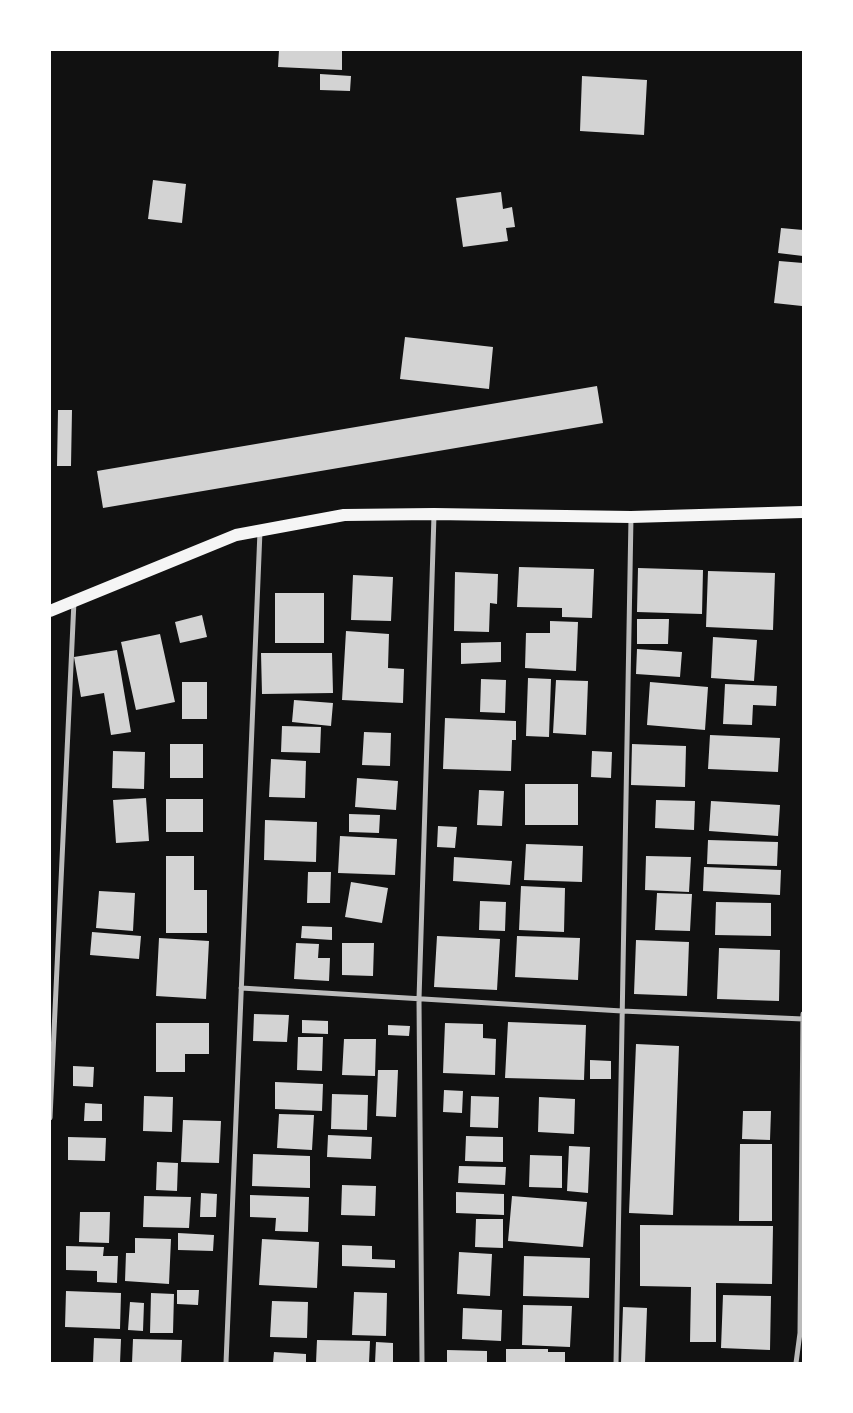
<!DOCTYPE html>
<html>
<head>
<meta charset="utf-8">
<style>
	body { margin:0 }
	#map { position:relative; width:853px; height:1413px; overflow:hidden; background:#111; font-family:"Roboto Serif",serif }
	canvas { display:block }
	.frame { position:absolute; inset:0; border:51px solid #fff; pointer-events:none }
</style>
</head>
<body>
<div id="map">
<canvas width="853" height="1413"></canvas>
<div class="frame"></div>
</div>
<script>
const g = document.querySelector('canvas').getContext('2d');
g.lineJoin = 'round';
function paint(path, color) {
  g.fillStyle = color;
  g.fill(path, 'evenodd');
}
function toPath(rows) {
  const path = new Path2D();
  for (const r of rows) {
    path.moveTo(r[0], r[1]);
    for (let i = 2; i < r.length; i += 2) path.lineTo(r[i], r[i + 1]);
  }
  return path;
}
function stroke(path, color, width, dash) {
  g.strokeStyle = color;
  g.lineWidth = width;
  g.lineCap = dash ? 'butt' : 'round';
  g.setLineDash(dash || []);
  g.stroke(path);
}
const building = toPath([
	[279,50,342,50,342,70,278,67],
	[320,74,351,76,350,91,320,90],
	[582,76,647,80,644,135,580,131],
	[153,180,186,184,182,223,148,219],
	[501,192,503,209,512,207,515,227,506,228,508,241,463,247,456,198],
	[781,228,803,230,803,256,778,253],
	[779,261,803,263,802,306,774,303],
	[405,337,493,347,489,389,400,379],
	[597,386,603,423,103,508,97,471],
	[58,410,72,410,71,466,57,466],
	[519,567,594,569,592,618,562,617,562,608,517,607],
	[638,568,703,570,702,614,637,612],
	[708,571,775,573,773,630,706,627],
	[455,572,498,574,497,604,490,603,489,632,454,631],
	[353,575,393,577,391,621,351,620],
	[275,593,324,593,324,643,275,643],
	[202,615,207,637,180,643,175,622],
	[637,619,669,619,668,644,637,644],
	[550,621,578,622,576,671,525,668,526,633,550,633],
	[346,631,389,634,388,668,404,669,403,703,342,700],
	[160,634,175,702,136,710,121,642],
	[713,637,757,640,754,681,711,678],
	[501,642,501,662,461,664,461,643],
	[637,649,682,652,680,677,636,674],
	[117,650,131,732,111,735,104,693,81,697,74,657],
	[261,653,332,653,333,693,262,694],
	[528,678,551,679,549,737,526,736],
	[481,679,506,680,505,713,480,712],
	[556,680,588,681,586,735,553,733],
	[182,682,207,682,207,719,182,719],
	[650,682,708,687,705,730,647,725],
	[725,684,777,686,776,706,753,705,752,725,723,724],
	[294,700,333,703,331,726,292,722],
	[445,718,516,721,516,740,512,740,511,771,443,769],
	[282,726,321,727,320,753,281,752],
	[364,732,391,733,390,766,362,765],
	[710,735,780,738,778,772,708,769],
	[170,744,203,744,203,778,170,778],
	[632,744,686,746,685,787,631,785],
	[113,751,145,752,144,789,112,788],
	[592,751,612,752,611,778,591,777],
	[271,759,306,761,305,798,269,797],
	[357,778,398,781,396,810,355,807],
	[525,784,578,784,578,825,525,825],
	[479,790,504,791,502,826,477,825],
	[146,798,149,841,116,843,113,800],
	[166,799,203,799,203,832,166,832],
	[656,800,695,801,694,830,655,828],
	[711,801,780,805,778,836,709,831],
	[349,814,380,815,379,833,349,832],
	[265,820,317,822,316,862,264,860],
	[438,826,457,827,455,848,437,847],
	[340,836,397,839,395,875,338,873],
	[708,840,778,842,777,866,707,864],
	[526,844,583,846,582,882,524,880],
	[166,856,194,856,194,890,207,890,207,933,166,933],
	[646,856,691,857,689,892,645,890],
	[454,857,512,861,510,885,453,881],
	[704,867,781,870,780,895,703,891],
	[308,872,331,872,330,903,307,903],
	[351,882,388,888,382,923,345,917],
	[521,886,565,888,564,932,519,930],
	[99,891,135,893,133,931,96,928],
	[657,893,692,894,690,931,655,930],
	[480,901,506,902,505,931,479,930],
	[716,902,771,903,771,936,715,935],
	[302,926,332,927,332,940,301,938],
	[92,932,141,936,139,959,90,955],
	[437,936,500,939,497,990,434,987],
	[517,936,580,938,578,980,515,977],
	[159,938,209,941,206,999,156,996],
	[636,940,689,942,687,996,634,994],
	[296,943,319,944,318,958,330,958,329,981,294,979],
	[342,943,374,943,373,976,342,975],
	[719,948,780,950,779,1001,717,999],
	[254,1014,289,1015,287,1042,253,1041],
	[302,1020,328,1021,328,1034,302,1033],
	[508,1022,586,1025,584,1080,505,1078],
	[156,1023,209,1023,209,1054,185,1054,185,1072,156,1072],
	[445,1023,483,1024,483,1038,496,1039,495,1075,443,1073],
	[388,1025,410,1026,409,1036,388,1035],
	[298,1037,323,1037,322,1071,297,1070],
	[344,1039,376,1039,375,1076,342,1075],
	[636,1044,679,1046,673,1215,629,1213],
	[590,1060,611,1061,611,1079,590,1079],
	[73,1066,94,1067,93,1087,73,1086],
	[378,1070,398,1070,396,1117,376,1116],
	[275,1082,323,1084,322,1111,275,1109],
	[444,1090,463,1091,462,1113,443,1112],
	[332,1094,368,1095,367,1130,331,1129],
	[144,1096,173,1097,172,1132,143,1131],
	[471,1096,499,1097,498,1128,470,1127],
	[539,1097,575,1099,574,1134,538,1132],
	[85,1103,102,1104,102,1121,84,1121],
	[743,1111,771,1111,770,1140,742,1139],
	[279,1114,314,1115,312,1150,277,1148],
	[183,1120,221,1121,219,1163,181,1162],
	[328,1135,372,1137,371,1159,327,1157],
	[466,1136,503,1137,503,1162,465,1161],
	[68,1137,106,1138,105,1161,68,1160],
	[740,1144,772,1144,772,1221,739,1221],
	[569,1146,590,1147,588,1193,567,1191],
	[253,1154,310,1156,310,1188,252,1186],
	[530,1155,562,1156,562,1188,529,1187],
	[157,1162,178,1163,177,1191,156,1190],
	[459,1166,506,1167,505,1185,458,1183],
	[342,1185,376,1186,375,1216,341,1215],
	[456,1192,504,1194,504,1215,456,1213],
	[201,1193,217,1194,216,1217,200,1217],
	[250,1195,309,1197,308,1232,275,1231,276,1218,250,1217],
	[144,1196,191,1197,189,1228,143,1227],
	[512,1196,587,1202,583,1247,508,1241],
	[80,1212,110,1212,109,1243,79,1242],
	[476,1219,503,1219,503,1248,475,1247],
	[640,1225,773,1226,772,1284,716,1283,716,1342,690,1342,691,1287,640,1286],
	[178,1233,214,1235,213,1251,178,1250],
	[135,1238,171,1239,169,1284,125,1281,126,1253,135,1253],
	[262,1239,319,1242,317,1288,259,1285],
	[342,1245,372,1246,372,1259,395,1260,395,1268,342,1266],
	[66,1246,104,1247,103,1256,118,1256,117,1283,97,1282,97,1271,66,1270],
	[459,1252,492,1254,490,1296,457,1294],
	[524,1256,590,1258,589,1298,523,1296],
	[177,1290,199,1290,198,1305,177,1304],
	[66,1291,121,1293,120,1329,65,1327],
	[354,1292,387,1293,386,1336,352,1335],
	[151,1293,174,1294,173,1333,150,1333],
	[723,1295,771,1296,770,1350,721,1348],
	[272,1301,308,1302,307,1338,270,1337],
	[130,1302,144,1303,143,1331,128,1330],
	[523,1305,572,1306,570,1347,522,1345],
	[623,1307,647,1308,645,1363,621,1363],
	[463,1308,502,1310,501,1341,462,1339],
	[94,1338,121,1339,120,1363,93,1363],
	[133,1339,182,1340,181,1363,132,1363],
	[317,1340,370,1341,369,1363,316,1363],
	[376,1342,393,1343,393,1363,375,1363],
	[506,1349,548,1349,548,1352,565,1352,565,1363,506,1363],
	[447,1350,487,1351,487,1363,447,1363],
	[274,1352,306,1354,306,1363,273,1363]
]);
const minor = toPath([
	[241,988,622,1011,803,1019],
	[50,1118,74,601],
	[226,1363,260,531],
	[422,1363,419,999,434,515],
	[616,1363,631,517],
	[796,1363,800,1333,803,1014]
]);
const primary = toPath([
	[50,611,236,535,344,515,434,514,631,517,803,512]
]);
paint(building, '#d3d3d3');
stroke(minor, '#bcbcbc', 5);
stroke(primary, '#f5f5f5', 12);
</script>
</body>
</html>
